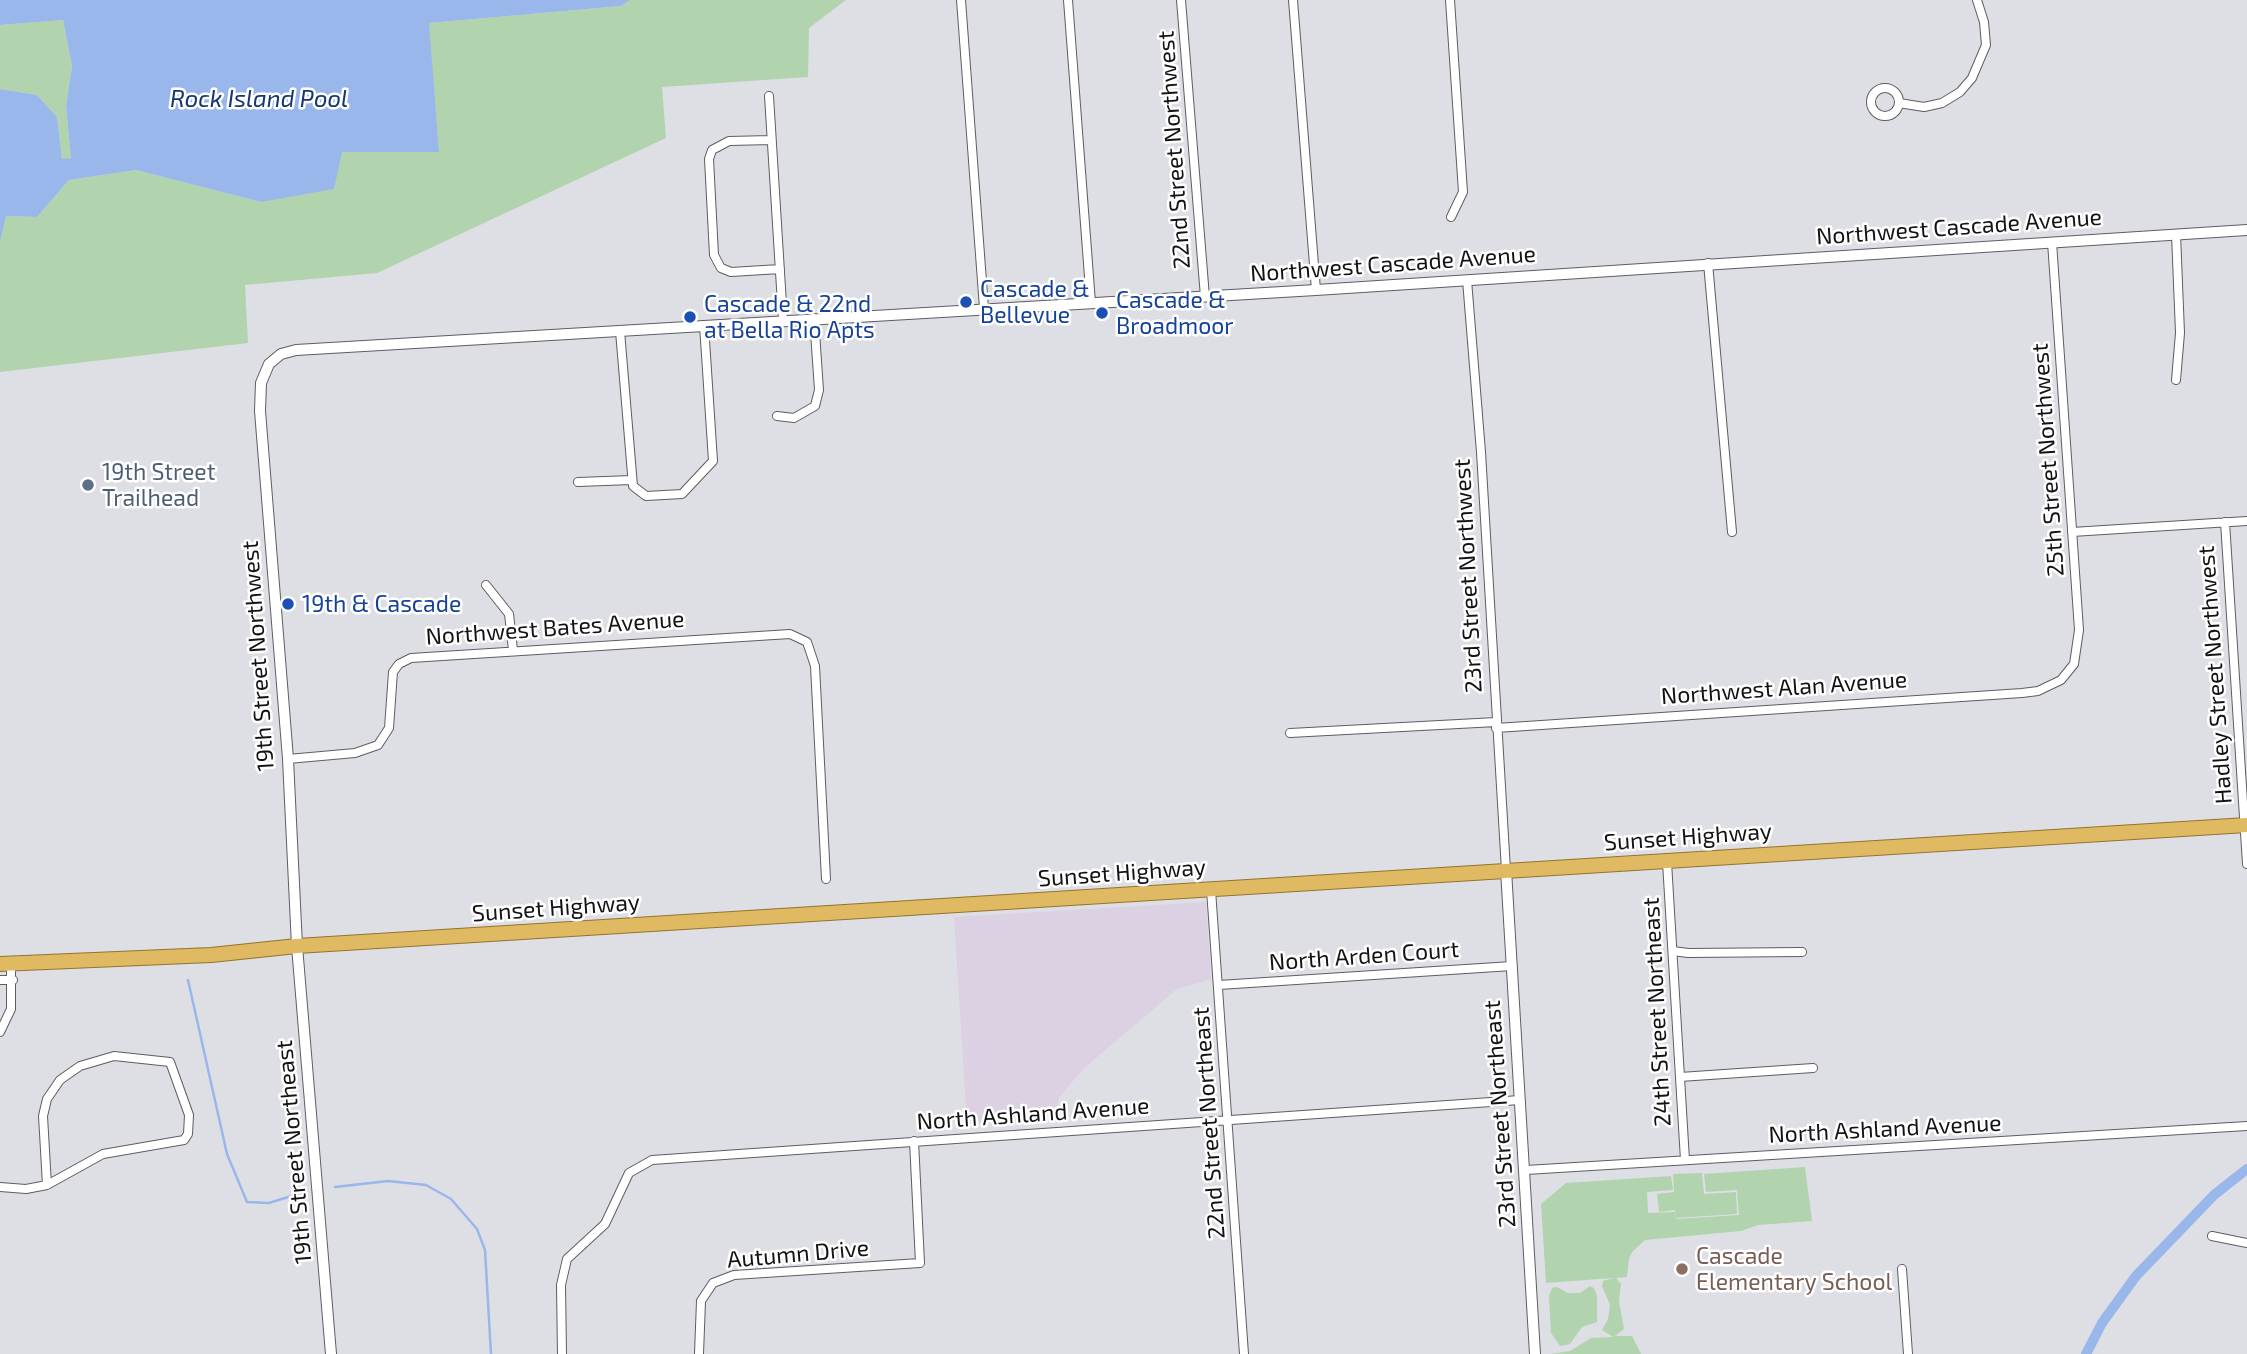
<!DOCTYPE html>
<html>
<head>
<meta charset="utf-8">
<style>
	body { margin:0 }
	canvas { display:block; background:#dedee5 }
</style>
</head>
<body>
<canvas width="2247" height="1354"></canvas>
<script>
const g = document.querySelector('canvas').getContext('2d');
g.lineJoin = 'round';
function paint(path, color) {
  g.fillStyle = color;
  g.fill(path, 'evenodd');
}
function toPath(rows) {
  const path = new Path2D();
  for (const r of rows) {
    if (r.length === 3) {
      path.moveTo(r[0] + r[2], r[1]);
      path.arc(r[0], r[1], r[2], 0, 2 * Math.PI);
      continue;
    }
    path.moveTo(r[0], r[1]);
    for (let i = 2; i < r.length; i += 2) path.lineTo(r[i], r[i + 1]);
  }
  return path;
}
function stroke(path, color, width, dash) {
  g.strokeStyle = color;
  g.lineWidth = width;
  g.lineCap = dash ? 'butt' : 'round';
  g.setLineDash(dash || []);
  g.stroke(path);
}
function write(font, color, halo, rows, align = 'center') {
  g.font = font + ' "Exo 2",sans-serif';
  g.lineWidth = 5;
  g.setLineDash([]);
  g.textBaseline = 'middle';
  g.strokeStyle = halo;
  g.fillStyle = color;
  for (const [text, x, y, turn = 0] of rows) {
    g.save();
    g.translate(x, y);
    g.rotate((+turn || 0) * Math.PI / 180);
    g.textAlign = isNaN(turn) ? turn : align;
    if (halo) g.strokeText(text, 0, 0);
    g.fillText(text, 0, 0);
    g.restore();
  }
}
const commercial = toPath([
	[1206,902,1211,979,1177,989,1082,1070,1059,1098,1055,1117,967,1123,954,917]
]);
const green = toPath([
	[630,0,846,0,809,28,808,77,662,87,666,138,377,273,245,285,248,343,0,372,0,242,6,216,37,217,69,180,136,170,261,202,342,152,439,152,428,23,621,6],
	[63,20,72,66,66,106,71,158,62,160,57,117,37,95,0,89,0,25],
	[1805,1167,1812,1221,1758,1225,1741,1231,1645,1240,1633,1251,1629,1258,1627,1277,1616,1278,1621,1284,1619,1301,1624,1329,1615,1336,1632,1336,1641,1354,1551,1354,1570,1351,1591,1338,1613,1337,1602,1330,1608,1319,1610,1305,1602,1286,1603,1281,1613,1278,1546,1283,1541,1204,1566,1183,1671,1176,1673,1190,1647,1192,1648,1213,1675,1212,1676,1219,1739,1215,1737,1190,1706,1192,1704,1174],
	[1702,1173,1704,1194,1736,1192,1737,1214,1676,1218,1675,1210,1659,1212,1657,1194,1674,1192,1673,1174],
	[1590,1286,1594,1288,1597,1296,1597,1322,1582,1327,1570,1344,1560,1346,1551,1333,1549,1296,1552,1288,1557,1287,1568,1293,1580,1293]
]);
const water = toPath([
	[0,0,630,0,621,6,429,23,439,152,342,152,334,189,261,202,136,170,69,180,37,217,6,216,0,242,0,89,37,95,57,117,62,159,71,158,66,106,72,66,63,20,0,25]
]);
const stream = toPath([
	[188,980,227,1154,247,1202,269,1203,307,1191],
	[335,1187,388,1181,426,1185,451,1199,477,1229,485,1250,491,1354]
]);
const canal = toPath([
	[2086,1354,2102,1323,2136,1276,2214,1195,2247,1169]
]);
const minor = toPath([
	[961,0,984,308],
	[1068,0,1091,303],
	[1181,0,1205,297],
	[1293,0,1316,290],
	[1450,0,1463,192,1451,217],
	[1885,102,14],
	[769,96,783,320],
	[1899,103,1924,107,1942,103,1960,92,1972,78,1986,45,1984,22,1977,0],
	[771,140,729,141,712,150,709,159,714,255,721,268,731,272,780,269],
	[1708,263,1732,532],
	[1467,280,1481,452,1506,870],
	[620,331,633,486,646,496,682,494,713,461,704,325],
	[2176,380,2180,333,2176,234],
	[777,416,794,418,815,406,819,390,814,318],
	[578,482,632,480],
	[2225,522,2247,864],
	[2072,532,2247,521],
	[486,585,509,614,513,650],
	[1496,728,2022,693,2038,691,2061,680,2074,664,2079,630,2052,242],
	[1290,733,1496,722],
	[288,759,355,753,378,745,389,728,393,672,399,664,411,658,790,634,807,642,815,666,826,879],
	[1667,862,1685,1160],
	[1211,890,1244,1354],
	[1673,951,1688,953,1802,952],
	[0,980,13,980],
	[1219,985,1512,966],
	[0,1032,11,1009,11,963],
	[1680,1077,1813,1068],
	[1526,1170,2247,1126],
	[0,1187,26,1189,47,1185,103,1154,184,1140,188,1134,189,1115,170,1062,114,1056,80,1066,60,1080,47,1099,43,1116,47,1185],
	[2212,1236,2247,1243],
	[1902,1269,1908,1354],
	[562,1354,561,1285,567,1259,605,1224,629,1173,652,1160,1520,1100],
	[699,1354,701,1301,713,1283,734,1275,920,1263,914,1141]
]);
const tertiary = toPath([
	[1506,870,1535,1354],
	[331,1354,297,946,288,759,260,411,261,383,269,364,281,354,296,350,1316,290,2247,230]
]);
const trunk = toPath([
	[0,964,211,955,297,946,2247,825]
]);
const markers = [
	[966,302,7,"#1a4fb4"],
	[1102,313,7,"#1a4fb4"],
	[690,317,7,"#1a4fb4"],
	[88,485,7,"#5c6f8a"],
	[288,604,7,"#1a4fb4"],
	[1682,1269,7,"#8d6e63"]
];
const streetNames = [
	["22nd Street Northwest",1174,150,-94],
	["Northwest Cascade Avenue",1959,227,-4],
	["Northwest Cascade Avenue",1393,264,-4],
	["25th Street Northwest",2048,460,-94],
	["23rd Street Northwest",1468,576,-93],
	["Northwest Bates Avenue",555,628,-4],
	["19th Street Northwest",258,656,-94],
	["Hadley Street Northwest",2215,675,-94],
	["Northwest Alan Avenue",1784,688,-4],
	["Sunset Highway",1688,837,-4],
	["Sunset Highway",1122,873,-4],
	["Sunset Highway",556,908,-4],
	["North Arden Court",1364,956,-4],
	["24th Street Northeast",1657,1012,-93],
	["North Ashland Avenue",1033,1114,-4],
	["23rd Street Northeast",1500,1114,-94],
	["22nd Street Northeast",1209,1123,-94],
	["North Ashland Avenue",1885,1129,-3],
	["19th Street Northeast",294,1152,-95],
	["Autumn Drive",798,1254,-5]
];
const transitNames = [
	["Cascade &",980,289],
	["Bellevue",980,315],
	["Cascade &",1116,300],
	["Broadmoor",1116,326],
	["Cascade & 22nd",704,304],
	["at Bella Rio Apts",704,330],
	["19th & Cascade",302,604]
];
const serviceNames = [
	["19th Street",102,472],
	["Trailhead",102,498]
];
const educationNames = [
	["Cascade",1696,1256],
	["Elementary School",1696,1282]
];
const waterNames = [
	["Rock Island Pool",259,99]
];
paint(commercial, '#dcd0e3');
paint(green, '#b1d4af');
paint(water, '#9ab7eb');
stroke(stream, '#9ab7eb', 2.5);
stroke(canal, '#9ab7eb', 10);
stroke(minor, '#5d5d62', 10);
stroke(tertiary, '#5d5d62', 12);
stroke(trunk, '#93742e', 16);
stroke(minor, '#fff', 8);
stroke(tertiary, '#fff', 10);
stroke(trunk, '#e0ba63', 14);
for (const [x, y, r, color] of markers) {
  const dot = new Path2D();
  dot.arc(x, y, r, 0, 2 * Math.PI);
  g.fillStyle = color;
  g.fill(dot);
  stroke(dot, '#fff', 2.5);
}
write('23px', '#131315', '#fff', streetNames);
write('23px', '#164399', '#fff', transitNames, 'left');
write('23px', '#4e5e75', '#fff', serviceNames, 'left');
write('23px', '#785e54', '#fff', educationNames, 'left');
write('italic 24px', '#153672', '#fff', waterNames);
</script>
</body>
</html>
